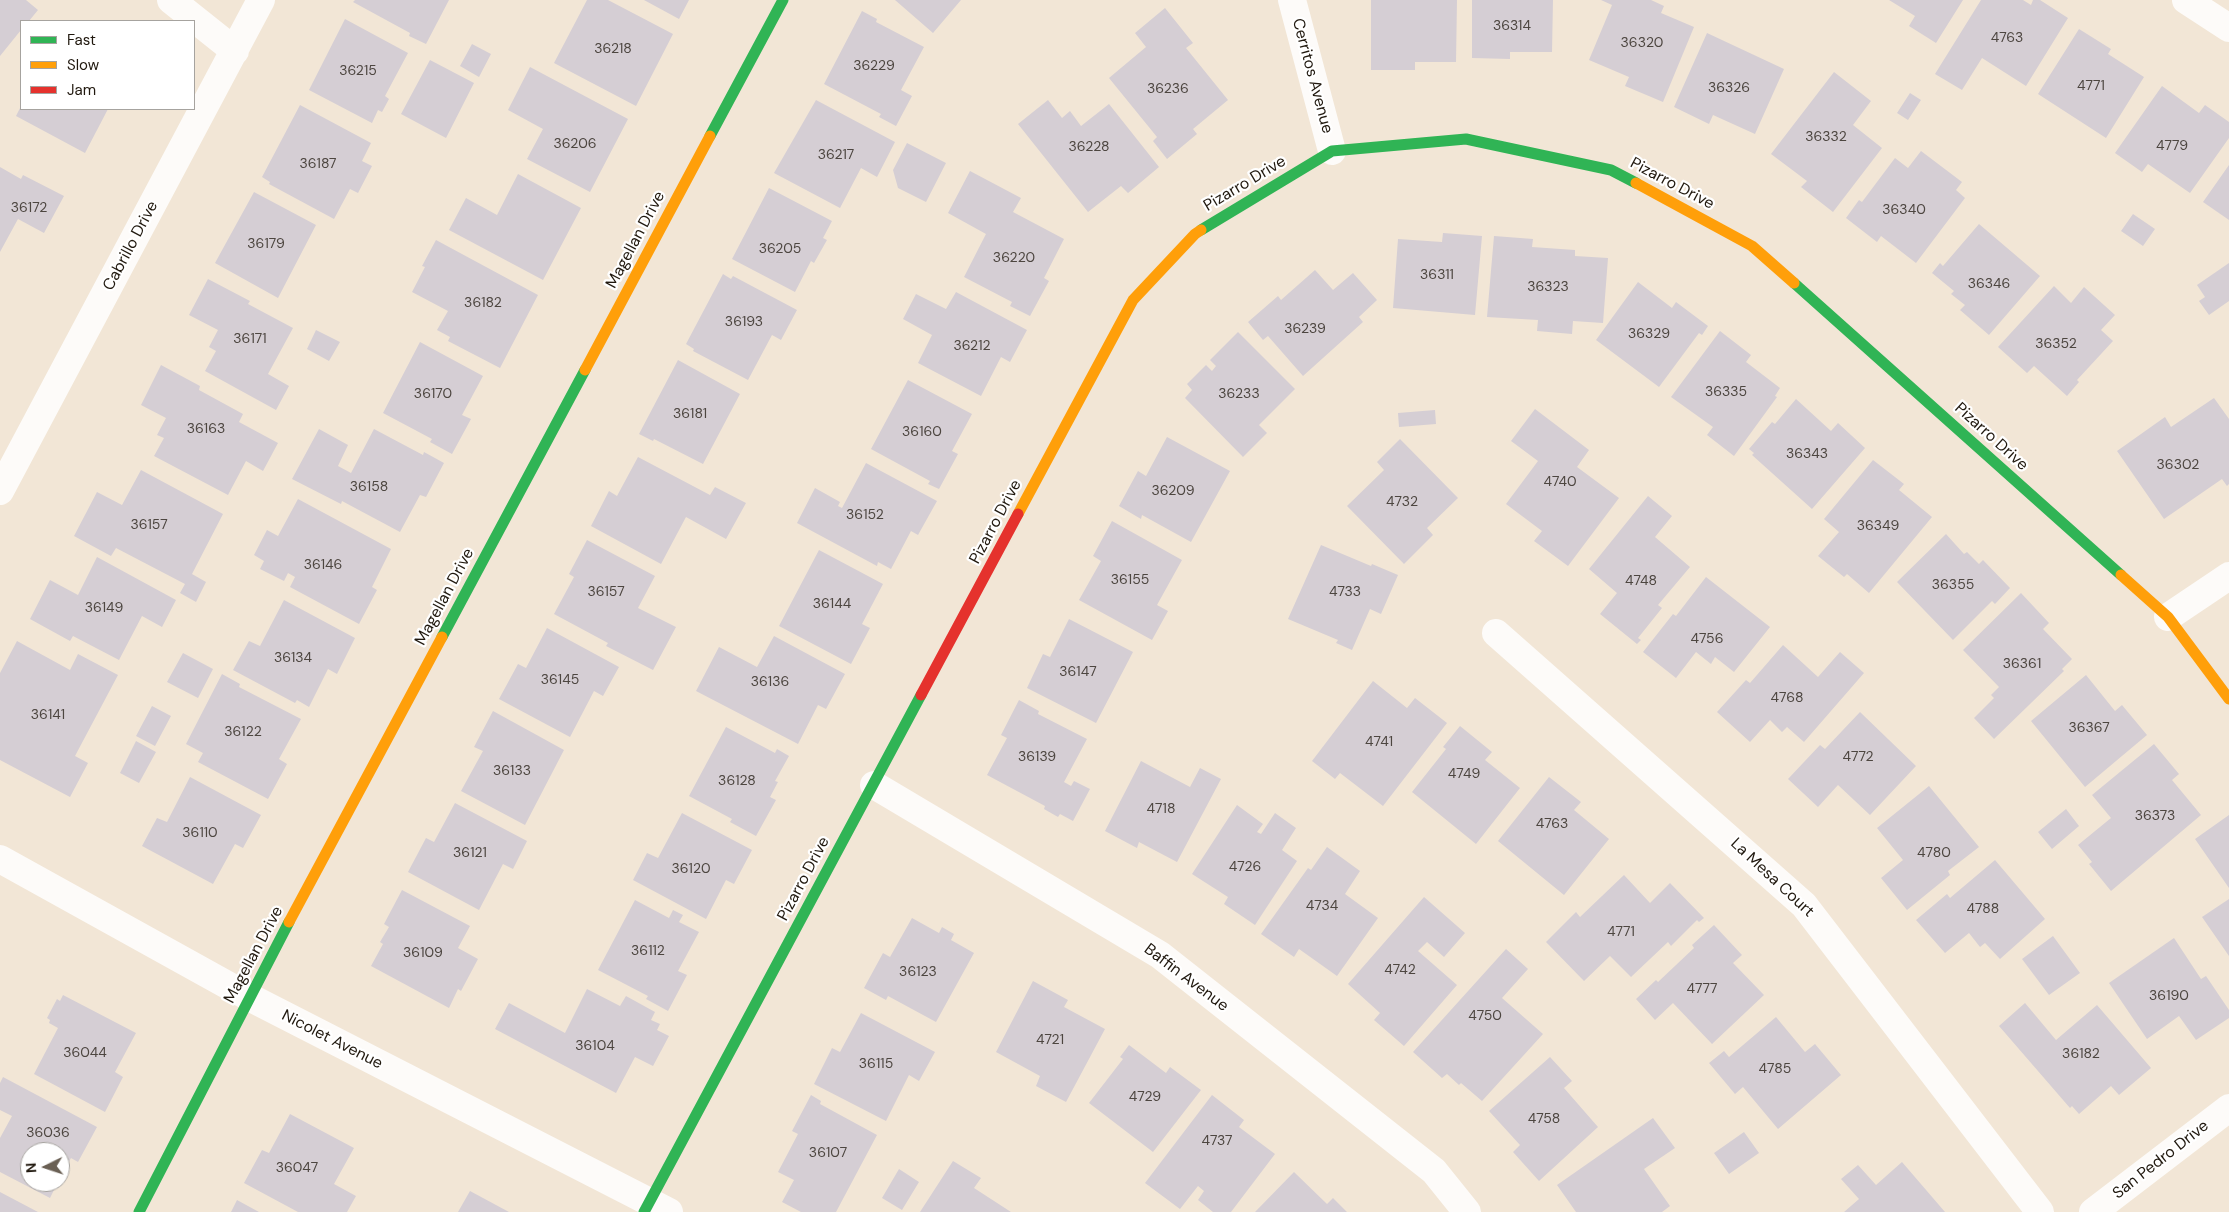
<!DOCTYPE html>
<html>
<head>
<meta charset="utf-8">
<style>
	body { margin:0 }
	#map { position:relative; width:2229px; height:1212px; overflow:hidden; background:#f2e6d6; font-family:"DM Sans",sans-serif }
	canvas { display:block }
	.legend { position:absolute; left:20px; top:20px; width:175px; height:90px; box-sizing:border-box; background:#fff; border:1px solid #a6a39f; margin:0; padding:6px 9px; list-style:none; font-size:15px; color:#20180e }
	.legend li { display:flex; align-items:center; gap:10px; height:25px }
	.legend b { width:25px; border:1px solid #a6a39f }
	.north { position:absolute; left:20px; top:1142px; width:50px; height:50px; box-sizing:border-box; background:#fff; border:1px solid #a6a39f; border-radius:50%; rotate:266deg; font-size:14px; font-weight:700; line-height:20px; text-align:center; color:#20180e }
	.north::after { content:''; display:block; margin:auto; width:18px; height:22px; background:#6a6054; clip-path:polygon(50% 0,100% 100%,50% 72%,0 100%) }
</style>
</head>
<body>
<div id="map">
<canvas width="2229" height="1212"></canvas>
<ul class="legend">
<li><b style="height:6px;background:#30b455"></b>Fast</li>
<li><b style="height:6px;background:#ff9f0a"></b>Slow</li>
<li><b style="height:6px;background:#e5322d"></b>Jam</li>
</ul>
<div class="north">N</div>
</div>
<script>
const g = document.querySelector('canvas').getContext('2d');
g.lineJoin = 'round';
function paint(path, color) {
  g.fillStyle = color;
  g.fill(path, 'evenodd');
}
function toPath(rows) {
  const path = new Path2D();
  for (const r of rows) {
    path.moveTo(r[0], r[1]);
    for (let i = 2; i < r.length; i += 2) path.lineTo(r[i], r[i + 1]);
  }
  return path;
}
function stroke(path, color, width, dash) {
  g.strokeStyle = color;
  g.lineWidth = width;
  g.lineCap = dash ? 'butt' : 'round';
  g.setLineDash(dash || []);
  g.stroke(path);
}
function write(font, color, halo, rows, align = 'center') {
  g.font = font + ' "DM Sans",sans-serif';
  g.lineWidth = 4.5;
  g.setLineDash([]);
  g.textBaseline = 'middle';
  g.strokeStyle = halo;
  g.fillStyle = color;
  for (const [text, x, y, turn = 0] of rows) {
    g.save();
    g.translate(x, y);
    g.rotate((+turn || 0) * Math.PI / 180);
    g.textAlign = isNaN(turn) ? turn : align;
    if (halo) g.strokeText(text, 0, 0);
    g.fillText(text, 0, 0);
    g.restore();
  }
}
const building = toPath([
	[0,0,26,0,38,10,29,21,21,21,21,30,0,56],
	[355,0,449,0,426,44,409,36,410,33,353,2],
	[587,0,608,0,673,34,636,106,554,63],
	[644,0,689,0,679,19],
	[895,0,961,0,933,33],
	[1371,0,1457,0,1456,62,1415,62,1415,70,1371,70],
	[1472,0,1553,0,1552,52,1510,52,1510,59,1472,58],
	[1601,0,1651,0,1664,6,1661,13,1694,27,1663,102,1625,86,1629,77,1589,60,1612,5],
	[1889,0,1963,0,1936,43,1909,26,1915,16],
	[1981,0,2023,0,2031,5,2033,0,2040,0,2068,18,2026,86,1982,58,1962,90,1935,74],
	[1165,8,1193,43,1186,48,1228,100,1193,129,1197,134,1167,159,1153,141,1157,137,1109,78,1146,47,1135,33],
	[862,11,877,19,876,22,924,47,901,90,912,96,896,126,879,117,881,114,824,84],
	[345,19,408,53,385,96,389,99,382,112,378,110,372,123,309,90],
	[2079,29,2111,49,2108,54,2144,77,2106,138,2038,94],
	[1707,33,1784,69,1755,134,1713,115,1709,124,1674,107],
	[472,44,491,54,479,77,460,66],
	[430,60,474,83,446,138,401,114],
	[530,67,628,119,590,192,527,159,543,129,508,110],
	[1834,72,1871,101,1853,125,1882,148,1833,212,1801,187,1807,181,1771,154],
	[2162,86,2199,113,2205,105,2229,122,2229,138,2190,193,2148,164,2142,172,2115,153],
	[1910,93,1921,100,1908,120,1897,113],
	[816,100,895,142,877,177,861,168,840,208,774,173],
	[1048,100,1062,118,1070,111,1081,126,1109,104,1159,167,1128,193,1121,186,1088,212,1018,124],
	[300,105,371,143,362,161,372,166,358,193,350,189,334,219,269,184,270,182,262,177],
	[21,106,21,109,108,109,85,153,16,116],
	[907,143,946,163,926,202,898,188,893,170],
	[1921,151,1962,182,1956,190,1965,198,1916,263,1881,236,1877,242,1846,218,1859,200,1862,202,1895,158,1908,168],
	[2229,165,2229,220,2203,202],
	[0,167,21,179,23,175,64,196,44,233,18,219,0,252],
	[970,171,1021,198,1013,212,1064,239,1044,278,1049,281,1030,316,1010,306,1012,302,964,277,986,234,948,213],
	[518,174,581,208,543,280,449,230,466,198,497,215],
	[769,188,832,221,823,238,827,240,814,263,811,261,795,292,732,259],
	[254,192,316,225,278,298,215,263],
	[2133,214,2155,229,2143,246,2121,231],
	[1979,224,2040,276,1989,335,1960,310,1965,305,1951,294,1954,291,1932,273,1940,263,1943,266],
	[1443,233,1482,236,1475,315,1393,308,1398,239,1442,242],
	[1494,236,1533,239,1532,247,1575,250,1575,256,1608,258,1603,323,1573,321,1572,334,1537,331,1538,320,1487,317],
	[436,240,538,295,500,368,448,341,450,337,437,330,448,311,412,292,425,267,422,266],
	[2229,263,2229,301,2209,315,2199,301,2205,297,2197,285],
	[1315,270,1333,290,1353,273,1377,300,1359,317,1363,322,1303,376,1268,336,1263,340,1248,322,1278,296,1281,300],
	[723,274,731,279,733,276,797,310,781,340,772,335,748,380,693,351,694,349,686,344],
	[208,279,250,301,248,304,293,328,268,374,289,386,276,410,205,371,216,351,209,347,218,330,189,315],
	[1638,282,1672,308,1676,302,1708,326,1702,335,1699,333,1659,387,1596,340],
	[2054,286,2071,303,2084,287,2115,315,2101,330,2113,341,2077,380,2079,382,2067,396,2034,366,2027,373,1998,347],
	[956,292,1027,330,1010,362,1001,357,981,396,918,363,932,335,903,319,916,294,946,309],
	[316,330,340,342,329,361,307,349],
	[1720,331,1751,355,1746,362,1780,388,1775,396,1777,397,1734,456,1707,435,1713,427,1671,397],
	[1238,332,1295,389,1259,425,1267,433,1243,457,1185,398,1192,390,1187,384,1206,365,1212,371,1216,366,1210,360],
	[420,342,483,376,462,415,471,419,452,454,430,442,432,439,383,413],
	[678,360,740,394,703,464,654,439,653,441,639,434],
	[161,365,200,386,199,390,243,414,239,422,278,443,263,471,246,461,228,495,154,456,164,438,157,435,166,418,141,405],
	[908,380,972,414,952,451,958,454,939,489,928,484,930,481,871,449],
	[2214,398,2229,419,2229,484,2227,486,2222,479,2164,519,2117,451,2165,417,2171,427],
	[1796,399,1831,431,1838,423,1865,448,1812,509,1752,455,1754,453,1749,449,1772,422,1775,424],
	[1535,409,1589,450,1577,467,1619,498,1568,566,1534,541,1542,531,1506,504,1538,461,1511,441],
	[1435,410,1436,424,1399,427,1398,413],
	[319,429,348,445,338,466,351,473,374,429,423,455,424,452,444,463,426,497,420,495,400,532,342,501,341,504,292,479],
	[1167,437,1230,471,1191,542,1142,515,1141,519,1119,506,1138,471,1146,476],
	[1400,439,1458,498,1427,528,1433,535,1404,564,1347,506,1384,470,1377,462],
	[638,457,710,495,715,487,746,503,726,539,686,517,661,564,591,526,609,491,617,496],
	[1873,460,1904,484,1899,490,1932,517,1869,593,1847,574,1844,577,1818,556,1839,532,1824,519],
	[866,463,937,501,918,535,911,531,891,569,878,562,877,566,797,523,815,488,840,502,838,506,842,508],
	[141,470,223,514,192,574,206,582,196,602,180,593,185,584,116,548,111,556,74,536,97,492,122,505],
	[1648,496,1672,516,1655,537,1690,567,1658,605,1662,608,1638,638,1641,640,1637,644,1600,614,1617,593,1589,569],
	[298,499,391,549,372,587,377,590,359,624,290,587,295,577,288,573,284,581,260,569,264,561,254,555,267,530,278,536],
	[1112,521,1182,560,1157,605,1168,611,1152,640,1079,600,1101,561,1093,556],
	[1946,534,1964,554,1967,552,1979,564,1983,560,2010,588,1995,604,1992,601,1953,640,1897,582],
	[587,540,655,576,638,608,676,627,653,670,606,646,608,643,554,614,574,577,569,574],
	[1321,545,1371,566,1372,564,1398,575,1381,614,1370,609,1352,650,1336,643,1338,640,1288,619],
	[819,550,883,584,862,624,870,628,851,664,779,626],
	[97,557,176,600,162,627,142,616,119,660,73,636,70,641,30,619,50,580,78,595],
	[1706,577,1770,627,1734,672,1715,657,1711,664,1696,652,1676,678,1643,652,1673,614,1676,616],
	[2021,593,2049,623,2043,629,2072,659,2062,669,2064,671,1994,739,1974,718,1994,698,1991,695,1999,687,1963,650],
	[284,600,355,638,337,674,328,669,309,707,297,700,295,703,233,670,249,641,260,646],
	[1069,619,1133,652,1096,723,1027,688,1043,654,1050,657],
	[547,628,619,667,603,696,594,691,570,737,499,699,518,664,526,668],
	[774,636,845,674,826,709,818,705,798,744,696,691,719,647,757,667],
	[17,641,70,670,78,654,118,675,75,756,88,763,70,797,0,760,0,673],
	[1783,645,1818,677,1840,652,1864,673,1804,742,1787,727,1782,732,1770,720,1750,742,1717,712,1746,680,1750,683],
	[183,653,213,669,198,698,167,682],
	[222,674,240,684,239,687,301,719,279,759,287,764,268,799,198,762,203,753,186,744],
	[2086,675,2115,711,2122,705,2147,735,2085,787,2031,721],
	[1373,681,1407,708,1415,698,1447,723,1383,806,1340,773,1335,779,1312,761],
	[1019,700,1039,711,1038,714,1087,739,1064,782,1071,786,1074,781,1090,789,1073,821,1060,814,1058,817,1044,809,1045,806,987,775,1007,738,1001,735],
	[152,706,171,716,155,746,136,736],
	[493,711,564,750,525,825,461,791,483,751,474,747],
	[1860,712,1916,766,1870,815,1838,785,1818,807,1788,779,1820,745,1825,749],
	[1460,726,1492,752,1485,760,1520,788,1476,844,1412,792,1446,749,1443,747],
	[726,727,775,753,777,749,789,756,775,781,778,782,770,797,776,800,756,836,730,822,732,819,689,796],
	[136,741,156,752,139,783,120,773],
	[2154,744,2179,774,2172,780,2201,815,2111,891,2089,864,2092,862,2078,845,2111,818,2092,795],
	[1141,761,1190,787,1200,768,1221,779,1177,862,1139,842,1137,848,1105,831],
	[190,777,261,815,243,848,235,844,213,884,142,846,157,818,167,822],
	[1549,777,1581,802,1574,810,1609,839,1564,895,1498,841],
	[1929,786,1979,847,1948,871,1950,875,1907,910,1881,878,1903,860,1877,828],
	[455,803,527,841,513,869,503,864,479,910,408,872,426,838,434,842],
	[1237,805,1263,824,1257,832,1261,834,1275,813,1296,828,1282,850,1297,861,1255,925,1224,904,1228,897,1192,874],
	[2066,809,2079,826,2052,849,2038,832],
	[682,813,752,850,734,884,726,880,706,919,633,880,647,853,658,858],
	[2229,815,2229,888,2195,839],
	[1327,847,1360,871,1345,894,1378,918,1337,976,1299,949,1294,957,1261,934,1308,868,1311,870],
	[1995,860,2045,919,2000,959,1985,943,1980,947,1969,933,1945,953,1916,920,1947,894,1950,898],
	[1624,875,1650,903,1670,883,1704,918,1699,922,1697,920,1671,946,1668,942,1631,977,1610,956,1584,981,1546,942,1576,912,1580,917],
	[402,890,470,926,458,948,478,959,461,991,458,989,449,1008,371,966,383,944,380,942,389,927,384,924],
	[1424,897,1465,933,1444,957,1427,942,1418,951,1457,985,1404,1046,1374,1020,1380,1013,1348,984],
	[2229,899,2229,956,2202,917],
	[635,900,669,918,673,910,683,915,679,922,699,932,678,971,687,975,668,1011,646,999,648,996,598,970],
	[912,918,939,933,942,927,954,934,951,940,974,953,936,1022,888,996,886,1000,864,988,883,953,890,957],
	[1714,925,1742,955,1733,963,1764,995,1712,1044,1673,1003,1655,1020,1636,999,1656,980,1658,982,1694,948,1692,945],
	[2053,936,2080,973,2049,995,2022,959],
	[2174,938,2201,979,2206,976,2229,1010,2229,1018,2196,1040,2179,1016,2147,1039,2109,983],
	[1506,949,1528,969,1502,998,1543,1034,1482,1101,1461,1083,1459,1085,1447,1074,1442,1078,1413,1052],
	[1033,981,1068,1000,1064,1007,1105,1029,1066,1102,1036,1086,1040,1076,996,1052],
	[587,989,620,1006,626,996,655,1012,651,1020,660,1024,657,1030,669,1036,653,1066,635,1057,616,1093,495,1029,509,1003,565,1033],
	[63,995,136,1033,115,1072,123,1077,105,1112,34,1074,58,1028,49,1023,50,1020,47,1018,57,999,60,1001],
	[2025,1003,2056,1040,2097,1005,2151,1068,2119,1095,2111,1086,2079,1114,2072,1106,2070,1108,1999,1026],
	[861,1013,935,1052,919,1081,909,1075,886,1121,814,1084,832,1048,840,1052],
	[1776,1017,1805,1052,1815,1044,1841,1075,1778,1129,1743,1087,1735,1094,1709,1063,1724,1051,1729,1057],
	[1129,1045,1166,1073,1170,1067,1201,1090,1153,1152,1089,1103,1123,1059,1120,1057],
	[1550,1057,1572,1081,1564,1088,1598,1127,1539,1181,1513,1152,1520,1145,1489,1111],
	[3,1077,97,1127,78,1162,71,1158,60,1178,60,1152,30,1152,30,1182,58,1182,50,1198,0,1172,0,1138,12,1116,0,1110,0,1083],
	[811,1095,821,1101,820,1104,877,1135,836,1212,801,1212,782,1202,794,1180,778,1172,798,1134,792,1131],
	[1212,1095,1244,1120,1239,1127,1275,1154,1231,1212,1213,1212,1198,1200,1204,1191,1198,1186,1180,1209,1145,1183],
	[290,1114,354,1148,334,1184,356,1196,347,1212,298,1212,244,1183,262,1150,269,1153],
	[1653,1118,1675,1148,1644,1169,1670,1206,1662,1212,1576,1212,1557,1185],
	[1744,1132,1759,1153,1729,1174,1714,1153],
	[953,1161,981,1178,974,1188,1011,1212,920,1212],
	[1902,1162,1945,1212,1844,1212,1859,1199,1841,1179,1858,1165,1876,1185],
	[899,1169,919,1182,902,1210,882,1198],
	[1294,1172,1327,1204,1333,1198,1347,1212,1255,1212],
	[470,1191,509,1212,458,1212],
	[0,1192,38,1212,0,1212],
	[237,1200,259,1212,231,1212]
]);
const street = toPath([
	[171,0,235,51],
	[1292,0,1332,151],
	[2186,0,2229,28],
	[0,491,261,0],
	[2168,617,2229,576],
	[1496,633,1804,905,2040,1212],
	[874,785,1160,955,1434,1171,1467,1212],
	[0,859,249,997,669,1212],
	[2093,1212,2229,1108]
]);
const fast = toPath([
	[710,136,783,0],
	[1201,230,1332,151,1466,139,1611,170,1636,183],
	[1794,283,2121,575],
	[442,637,585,370],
	[139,1212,289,922],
	[644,1212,921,695]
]);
const slow = toPath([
	[1636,183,1752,246,1794,283],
	[585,370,710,136],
	[1018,514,1133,300,1195,234,1201,230],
	[2121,575,2168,617,2229,699],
	[289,922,442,637]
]);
const jam = toPath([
	[921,695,1018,514]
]);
const numberNames = [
	["36314",1512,26],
	["4763",2007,38],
	["36320",1642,43],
	["36218",613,49],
	["36229",874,66],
	["36215",358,71],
	["4771",2091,86],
	["36326",1729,88],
	["36236",1168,89],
	["36332",1826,137],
	["36206",575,144],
	["4779",2172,146],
	["36228",1089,147],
	["36217",836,155],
	["36187",318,164],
	["36172",29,208],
	["36340",1904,210],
	["36179",266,244],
	["36205",780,249],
	["36220",1014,258],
	["36311",1437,275],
	["36346",1989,284],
	["36323",1548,287],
	["36182",483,303],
	["36193",744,322],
	["36239",1305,329],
	["36329",1649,334],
	["36171",250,339],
	["36352",2056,344],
	["36212",972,346],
	["36335",1726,392],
	["36170",433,394],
	["36233",1239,394],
	["36181",690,414],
	["36163",206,429],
	["36160",922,432],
	["36343",1807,454],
	["36302",2178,465],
	["4740",1560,482],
	["36158",369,487],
	["36209",1173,491],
	["4732",1402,502],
	["36152",865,515],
	["36157",149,525],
	["36349",1878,526],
	["36146",323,565],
	["36155",1130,580],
	["4748",1641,581],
	["36355",1953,585],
	["36157",606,592],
	["4733",1345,592],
	["36144",832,604],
	["36149",104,608],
	["4756",1707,639],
	["36134",293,658],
	["36361",2022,664],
	["36147",1078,672],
	["36145",560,680],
	["36136",770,682],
	["4768",1787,698],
	["36141",48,715],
	["36367",2089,728],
	["36122",243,732],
	["4741",1379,742],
	["36139",1037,757],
	["4772",1858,757],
	["36133",512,771],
	["4749",1464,774],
	["36128",737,781],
	["4718",1161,809],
	["36373",2155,816],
	["4763",1552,824],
	["36110",200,833],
	["36121",470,853],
	["4780",1934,853],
	["4726",1245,867],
	["36120",691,869],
	["4734",1322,906],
	["4788",1983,909],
	["4771",1621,932],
	["36112",648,951],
	["36109",423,953],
	["4742",1400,970],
	["36123",918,972],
	["4777",1702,989],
	["36190",2169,996],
	["4750",1485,1016],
	["4721",1050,1040],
	["36104",595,1046],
	["36044",85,1053],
	["36182",2081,1054],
	["36115",876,1064],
	["4785",1775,1069],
	["4729",1145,1097],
	["4758",1544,1119],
	["36036",48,1133],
	["4737",1217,1141],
	["36107",828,1153],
	["36047",297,1168]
];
const streetNames = [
	["Cerritos Avenue",1312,76,75],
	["Pizarro Drive",1245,184,-31],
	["Pizarro Drive",1672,184,28],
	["Magellan Drive",636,240,-62],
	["Cabrillo Drive",131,246,-62],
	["Pizarro Drive",1991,437,42],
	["Pizarro Drive",996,522,-62],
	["Magellan Drive",445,597,-62],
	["La Mesa Court",1772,878,43],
	["Pizarro Drive",804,879,-62],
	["Magellan Drive",254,955,-62],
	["Baffin Avenue",1186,978,37],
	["Nicolet Avenue",332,1040,27],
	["San Pedro Drive",2161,1160,-38]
];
paint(building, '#d5ced4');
stroke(street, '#fdfbf9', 28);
stroke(fast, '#30b455', 11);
stroke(slow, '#ff9f0a', 11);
stroke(jam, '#e5322d', 11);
write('14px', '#4d4640', null, numberNames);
write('16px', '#20180e', '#fff', streetNames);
</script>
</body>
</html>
